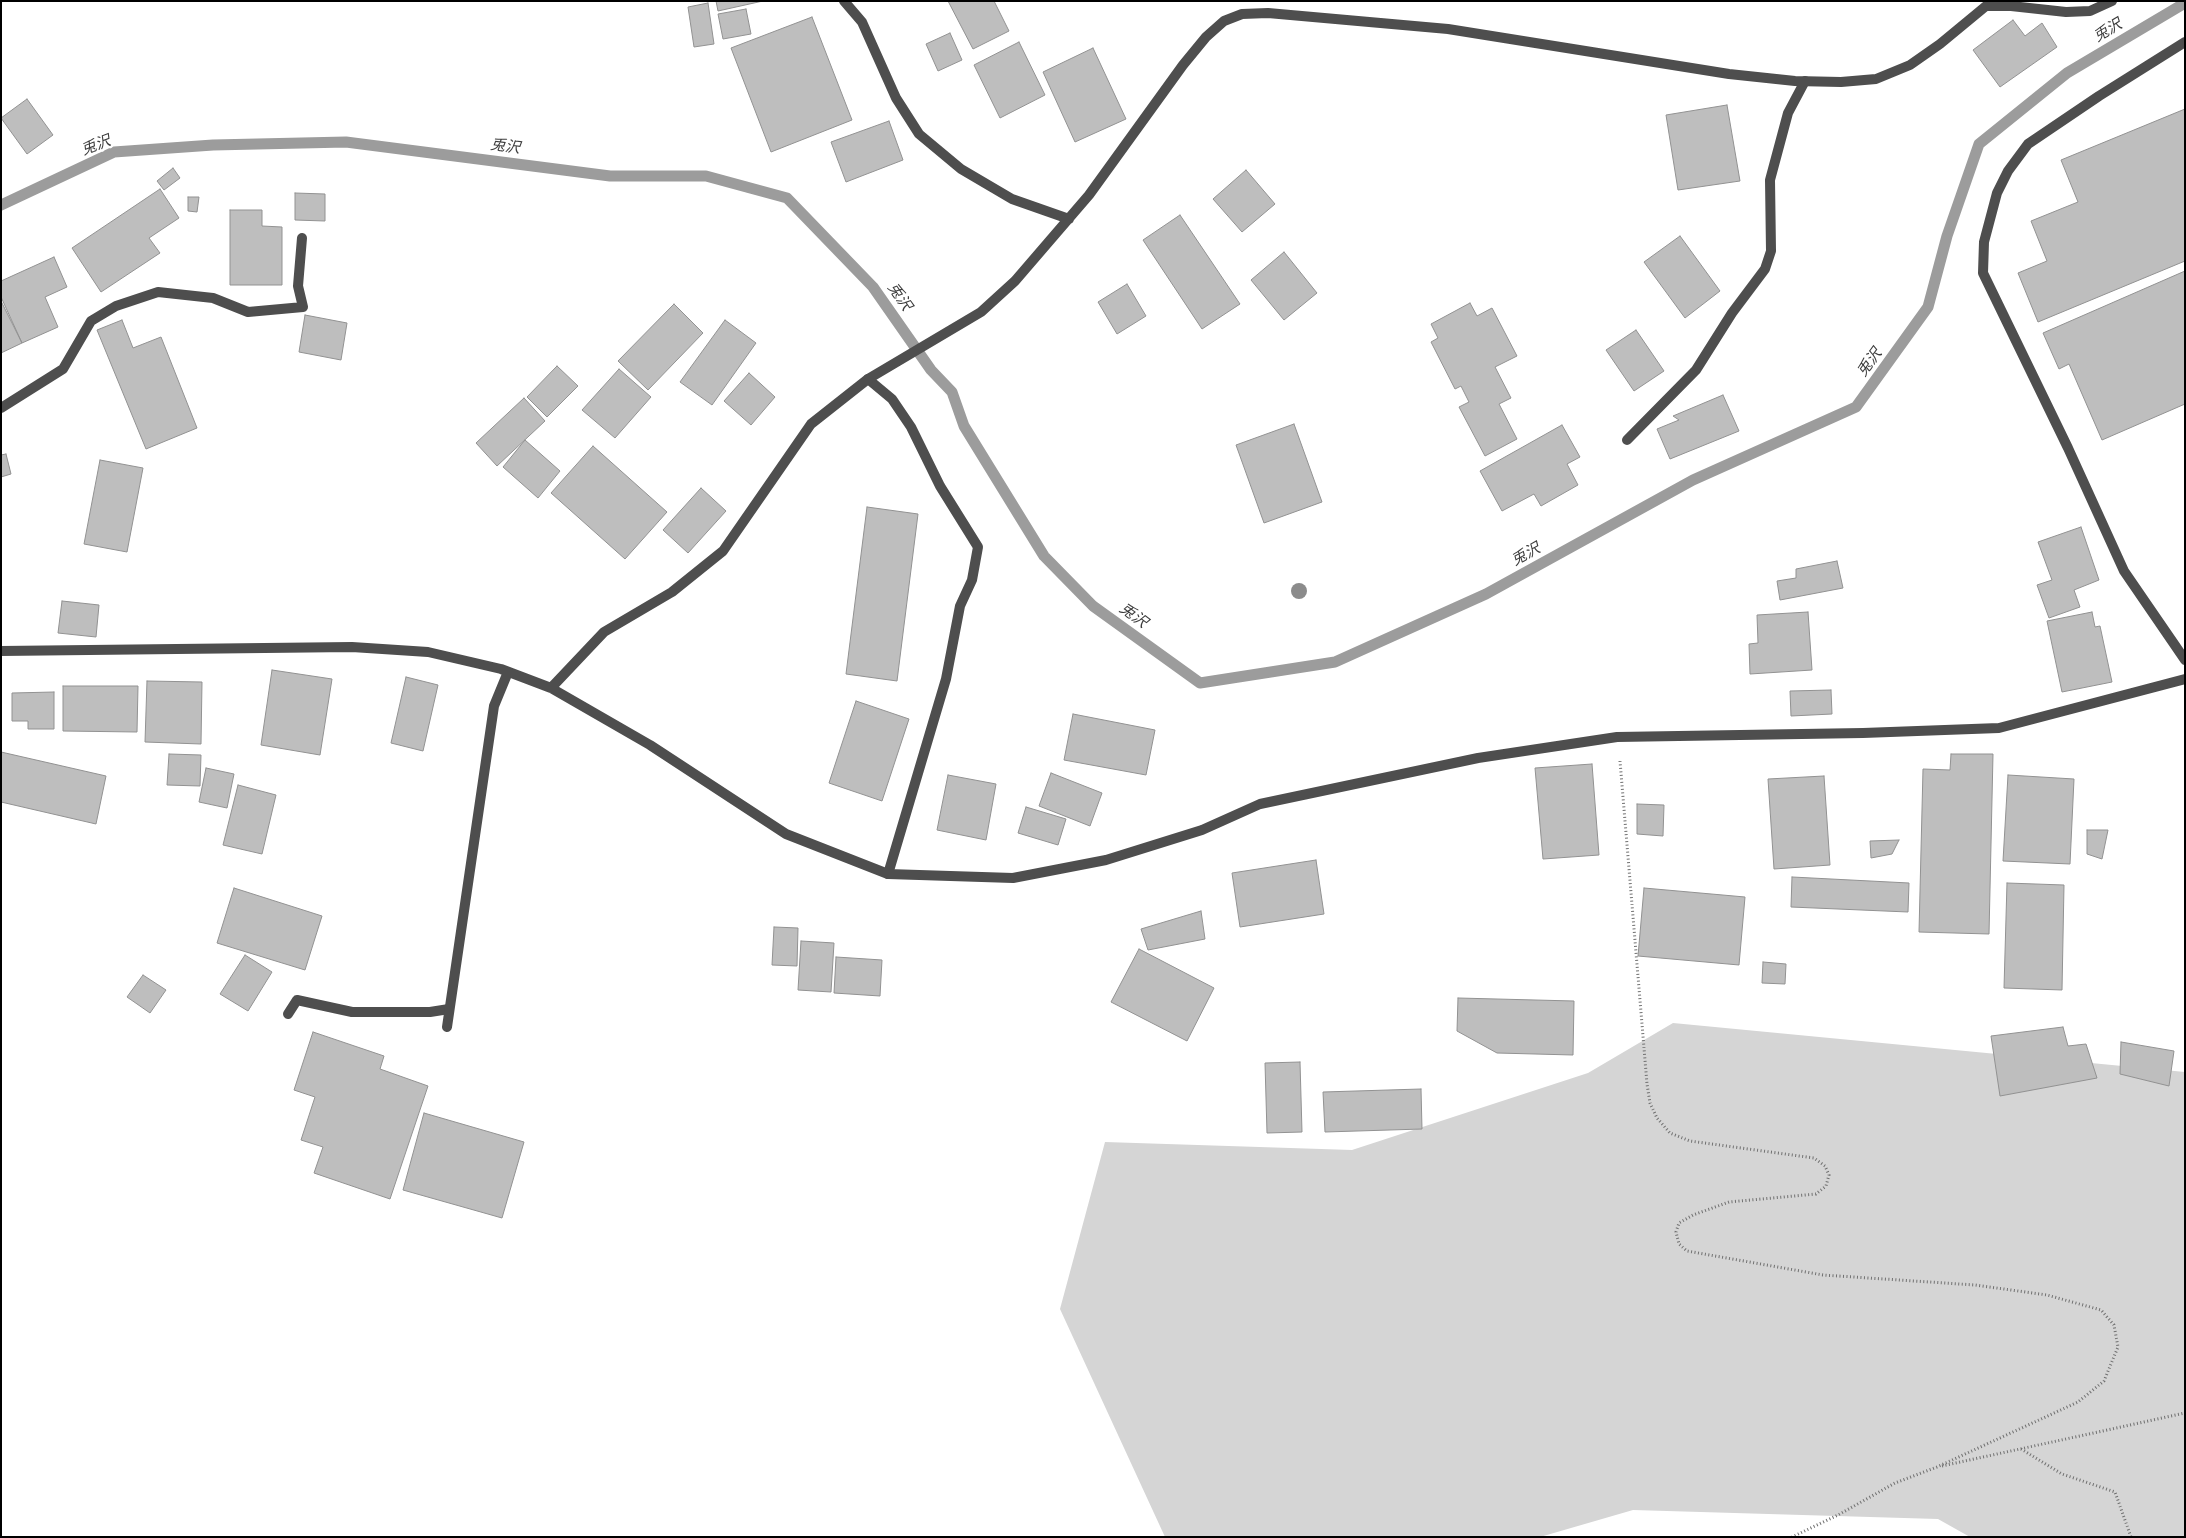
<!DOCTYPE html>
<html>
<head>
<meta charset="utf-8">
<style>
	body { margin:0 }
	#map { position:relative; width:2186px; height:1538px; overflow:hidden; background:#fff; font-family:Signika,sans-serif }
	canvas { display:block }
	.frame { position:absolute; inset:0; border:2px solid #000; pointer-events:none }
</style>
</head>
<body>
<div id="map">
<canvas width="2186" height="1538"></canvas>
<div class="frame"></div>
</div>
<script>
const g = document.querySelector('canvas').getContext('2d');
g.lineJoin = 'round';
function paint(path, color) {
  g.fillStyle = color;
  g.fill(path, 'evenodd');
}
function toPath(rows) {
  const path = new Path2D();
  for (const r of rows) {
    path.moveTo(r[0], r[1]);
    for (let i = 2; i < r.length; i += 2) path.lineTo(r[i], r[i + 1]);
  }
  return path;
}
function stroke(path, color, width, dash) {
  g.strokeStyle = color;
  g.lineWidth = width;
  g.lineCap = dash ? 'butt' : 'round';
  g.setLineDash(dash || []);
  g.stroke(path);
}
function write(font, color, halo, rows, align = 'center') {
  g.font = font + ' Signika,"Noto Sans JP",sans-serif';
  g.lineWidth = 4.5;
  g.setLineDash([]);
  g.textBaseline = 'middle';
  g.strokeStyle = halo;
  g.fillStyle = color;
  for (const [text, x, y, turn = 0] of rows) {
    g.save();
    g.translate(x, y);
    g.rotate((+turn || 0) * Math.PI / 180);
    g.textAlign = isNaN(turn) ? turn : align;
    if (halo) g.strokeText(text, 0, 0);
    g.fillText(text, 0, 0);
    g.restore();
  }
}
const green = toPath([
	[1673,1023,2185,1072,2185,1537,1970,1537,1938,1519,1633,1510,1540,1537,1165,1537,1060,1309,1105,1142,1352,1150,1588,1073]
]);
const stream = toPath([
	[1,205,114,152,213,145,346,142,610,176,706,176,787,198,873,287,931,370,952,392,964,426,1044,556,1093,606,1200,683,1335,662,1486,594,1693,480,1856,407,1928,307,1947,236,1979,144,2067,73,2185,3]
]);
const building = toPath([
	[716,1,763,1,718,11,716,1],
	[948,1,994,1,1009,31,973,49,948,1],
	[708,3,714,44,694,47,688,7,708,3],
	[746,9,751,34,723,39,718,14,746,9],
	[812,17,852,120,771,152,731,48,812,17],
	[2013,20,2025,36,2042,23,2057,47,2000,87,1973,50,2013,20],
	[950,33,962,60,938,71,926,44,950,33],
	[1019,42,1045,95,1000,118,974,65,1019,42],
	[1093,48,1126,119,1075,142,1043,72,1093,48],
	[27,99,53,135,27,154,1,118,27,99],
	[1727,105,1740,181,1678,190,1666,115,1727,105],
	[2185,109,2185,261,2038,322,2018,273,2047,261,2031,221,2078,202,2061,160,2185,109],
	[889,121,903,160,846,182,831,142,889,121],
	[173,168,180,178,164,190,157,181,173,168],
	[1246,170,1275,204,1242,232,1213,199,1246,170],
	[160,189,179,218,149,238,160,253,101,292,72,248,160,189],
	[295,193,325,194,325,221,295,220,295,193],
	[188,197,199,197,197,212,188,211,188,197],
	[230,210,262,210,262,226,282,227,282,285,230,285,230,210],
	[1180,215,1240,304,1202,329,1143,240,1180,215],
	[1680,236,1720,291,1685,318,1644,262,1680,236],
	[1284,252,1317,293,1284,320,1251,280,1284,252],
	[54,257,67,287,45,297,58,327,22,343,1,297,1,281,54,257],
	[2185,271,2185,404,2102,440,2069,364,2059,369,2043,333,2185,271],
	[1127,284,1146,316,1117,334,1098,302,1127,284],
	[1,301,22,343,1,353,1,301],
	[1470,303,1477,316,1492,308,1517,356,1495,367,1511,398,1499,404,1517,439,1485,456,1459,407,1469,402,1461,386,1455,389,1431,342,1438,338,1431,324,1470,303],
	[674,304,703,333,648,390,618,361,674,304],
	[305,315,347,323,341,360,299,352,305,315],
	[122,320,133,348,161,337,197,428,146,449,97,330,122,320],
	[725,320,756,343,712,405,680,382,725,320],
	[1636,330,1664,371,1634,391,1606,350,1636,330],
	[557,366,578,386,547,417,527,397,557,366],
	[619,369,651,397,615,438,582,410,619,369],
	[749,373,775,397,751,425,724,401,749,373],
	[1723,395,1739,431,1670,459,1657,429,1679,420,1673,416,1723,395],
	[524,398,545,421,497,466,476,443,524,398],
	[1294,424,1322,502,1264,523,1236,445,1294,424],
	[1562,425,1580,457,1567,464,1578,485,1541,506,1534,494,1502,511,1480,471,1562,425],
	[525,440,560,471,538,498,503,467,525,440],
	[593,446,667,512,625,559,551,493,593,446],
	[6,454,11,474,1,477,1,455,6,454],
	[100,460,143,468,127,552,84,544,100,460],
	[701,488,726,511,688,553,663,530,701,488],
	[867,507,918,514,897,681,846,674,867,507],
	[2081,527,2099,580,2074,590,2080,607,2049,618,2037,585,2052,580,2038,542,2081,527],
	[1837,561,1843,588,1780,600,1777,581,1796,578,1796,569,1837,561],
	[62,601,99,605,96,637,58,633,62,601],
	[1808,612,1812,670,1750,674,1749,644,1758,643,1757,615,1808,612],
	[2092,612,2095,627,2100,626,2112,682,2062,692,2047,621,2092,612],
	[272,670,332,679,320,755,261,745,272,670],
	[406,677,438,685,423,751,391,743,406,677],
	[147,681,202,682,201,744,145,742,147,681],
	[63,686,138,686,137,732,63,731,63,686],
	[1831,690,1832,714,1791,716,1790,691,1831,690],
	[54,692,54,729,28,729,28,721,12,721,12,693,54,692],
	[856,701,909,719,882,801,829,783,856,701],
	[1073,714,1155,730,1146,775,1064,760,1073,714],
	[1,752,106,776,96,824,1,802,1,752],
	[169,754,201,755,200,786,167,785,169,754],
	[1951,754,1993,754,1989,934,1919,932,1923,769,1950,770,1951,754],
	[1592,764,1599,855,1543,859,1535,768,1592,764],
	[206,768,234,774,227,808,199,802,206,768],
	[1051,773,1102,793,1090,826,1039,806,1051,773],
	[948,775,996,784,986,840,937,830,948,775],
	[2008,775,2074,779,2070,864,2003,861,2008,775],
	[1824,776,1830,865,1774,869,1768,779,1824,776],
	[238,785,276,795,262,854,223,845,238,785],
	[1637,804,1664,805,1663,836,1637,834,1637,804],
	[1026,807,1066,819,1058,845,1018,833,1026,807],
	[2087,830,2108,830,2102,859,2087,854,2087,830],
	[1899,840,1892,854,1871,858,1870,841,1899,840],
	[1316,860,1324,914,1240,927,1232,873,1316,860],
	[1792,877,1909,883,1908,912,1791,907,1792,877],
	[2007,883,2064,885,2062,990,2004,988,2007,883],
	[234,888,322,916,305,970,217,943,234,888],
	[1644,888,1745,897,1739,965,1638,956,1644,888],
	[1201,911,1205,939,1148,950,1141,929,1201,911],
	[774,927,798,928,797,966,772,965,774,927],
	[801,941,834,943,831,992,798,990,801,941],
	[1139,949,1214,988,1187,1041,1111,1002,1139,949],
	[245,955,272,972,248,1011,220,994,245,955],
	[836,957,882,960,880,996,834,993,836,957],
	[1763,962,1786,964,1785,984,1762,983,1763,962],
	[143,975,166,990,150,1013,127,997,143,975],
	[1458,998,1574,1001,1573,1055,1497,1053,1457,1031,1458,998],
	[2063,1027,2068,1046,2086,1044,2097,1078,2000,1096,1991,1036,2063,1027],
	[313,1032,384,1056,380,1069,428,1086,390,1199,314,1173,323,1147,301,1140,315,1097,294,1090,313,1032],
	[2121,1042,2174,1051,2169,1086,2120,1074,2121,1042],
	[1300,1062,1302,1132,1267,1133,1265,1063,1300,1062],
	[1421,1089,1422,1129,1325,1132,1323,1092,1421,1089],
	[424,1113,524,1142,502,1218,403,1190,424,1113]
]);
const path = toPath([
	[1620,761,1647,1084,1650,1103,1657,1118,1670,1133,1690,1141,1814,1158,1825,1166,1829,1175,1826,1186,1816,1194,1729,1202,1693,1215,1679,1223,1676,1232,1679,1244,1687,1251,1823,1275,1975,1285,2047,1295,2101,1310,2114,1325,2118,1347,2104,1381,2078,1402,1937,1467,1895,1483,1838,1515,1792,1537],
	[2021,1449,2062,1474,2115,1492,2131,1537],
	[1942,1466,2185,1413]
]);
const lane = toPath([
	[868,379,892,399,911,427,940,486,978,547,972,580,960,606,946,679,888,874],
	[1627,440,1696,370,1732,313,1765,269,1771,251,1770,180,1788,113,1805,81],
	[288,1014,297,1000,352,1012,430,1012,449,1009]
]);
const street = toPath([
	[844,1,862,22,896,98,919,134,961,169,1012,199,1069,219],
	[2185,42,2099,96,2028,144,2008,171,1997,193,1984,242,1983,273,2068,448,2124,571,2185,660],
	[1,408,63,369,91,321,116,306,158,292,213,298,248,312,303,307,298,286,302,238],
	[1,651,352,647,428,652,501,669,551,688,650,745,786,834,888,874,1013,878,1106,860,1202,830,1260,804,1478,758,1617,737,1863,733,1999,728,2185,679],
	[551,688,604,632,672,592,723,551,811,424,868,379,981,312,1015,281,1089,195,1183,65,1206,37,1224,21,1242,14,1268,13,1448,29,1729,74,1795,81,1841,82,1876,79,1910,65,1940,44,1986,6,2011,6,2066,12,2090,11,2112,1],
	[447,1027,494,706,508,672]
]);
const trees = [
	[1299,591]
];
const waterNames = [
	["兎沢",2108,31,-31],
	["兎沢",96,146,-21],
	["兎沢",505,147,7],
	["兎沢",899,297,55],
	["兎沢",1870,363,-54],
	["兎沢",1526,555,-29],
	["兎沢",1133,616,36]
];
paint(green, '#d5d5d5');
stroke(stream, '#9c9c9c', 11);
paint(building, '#bebebe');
stroke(building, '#929292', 1);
stroke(path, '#707070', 3, [1, 2.5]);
stroke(lane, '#4e4e4e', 10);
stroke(street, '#4e4e4e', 10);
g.fillStyle = '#8b8b8b';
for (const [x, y] of trees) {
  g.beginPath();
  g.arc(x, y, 8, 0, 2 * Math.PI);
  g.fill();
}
write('italic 15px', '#3d3d3d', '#fff', waterNames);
</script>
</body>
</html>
